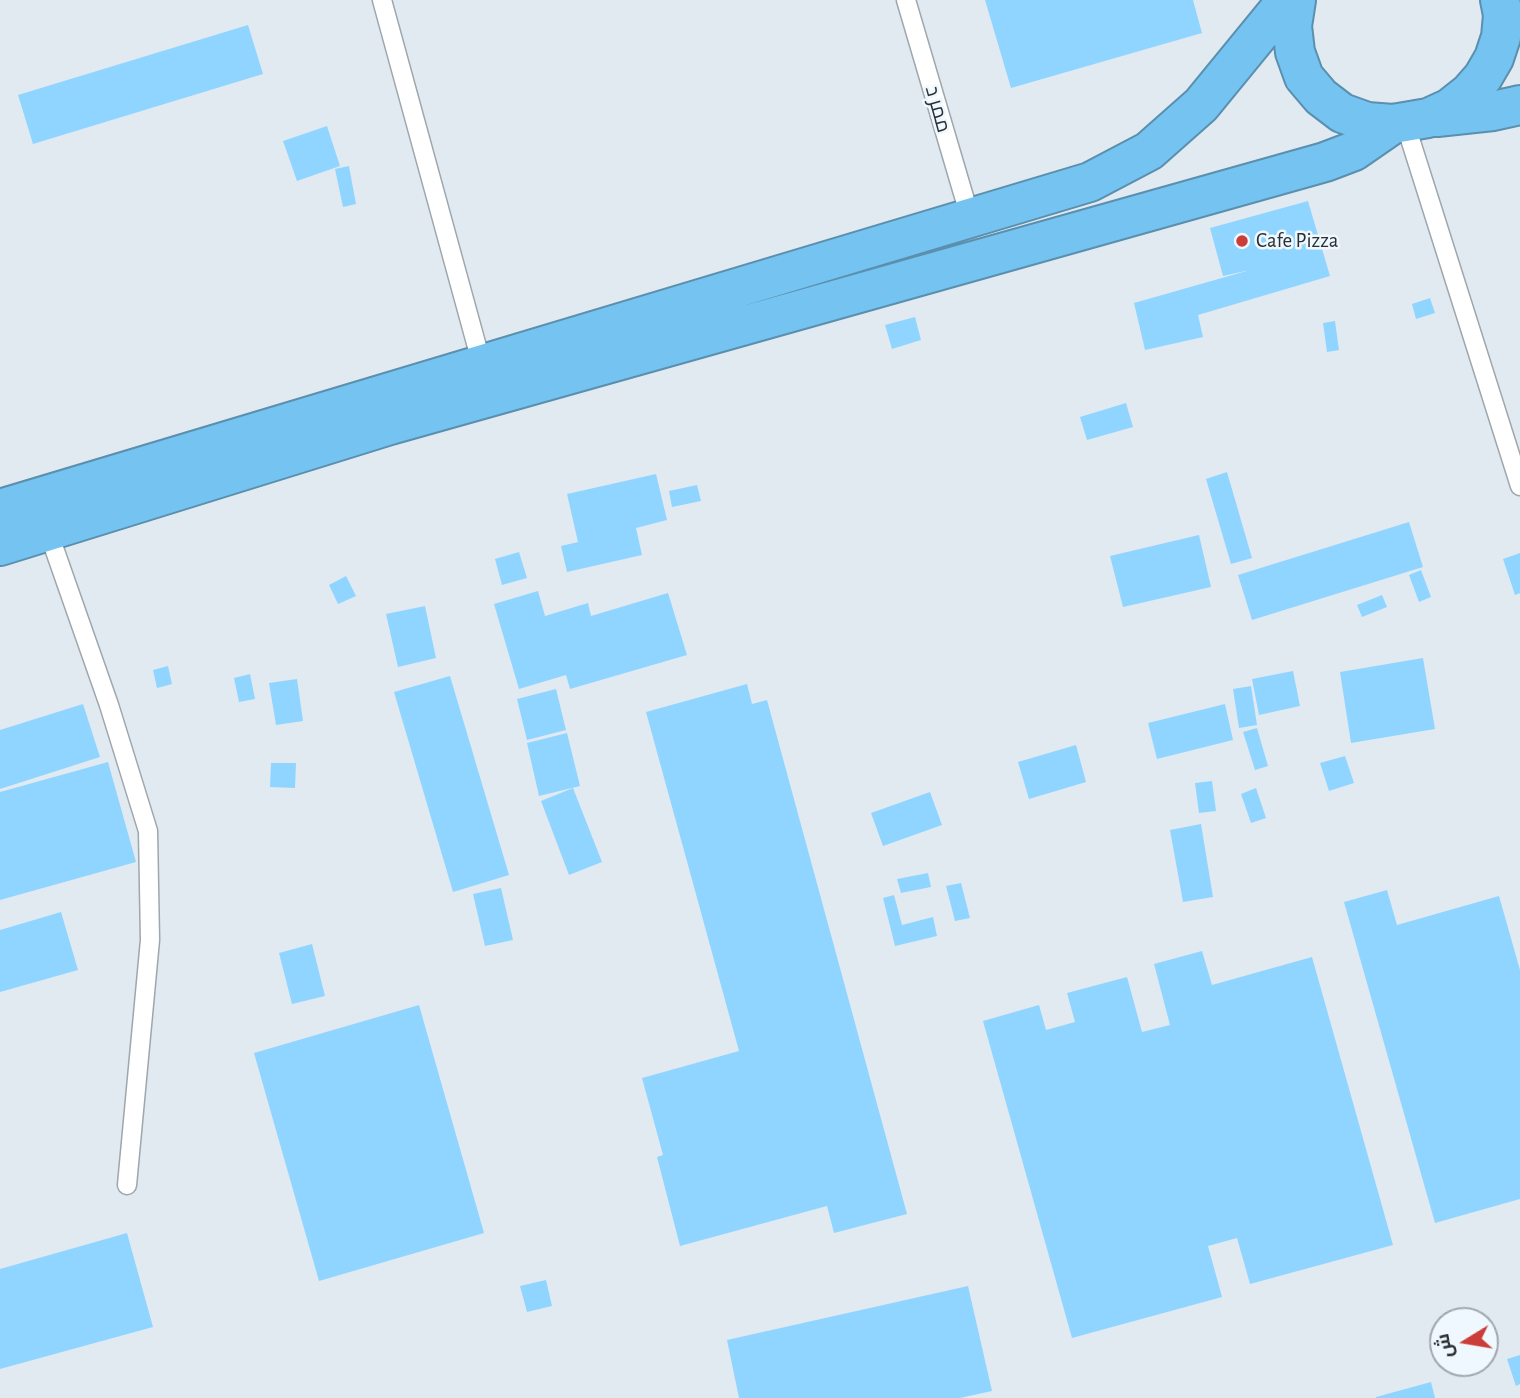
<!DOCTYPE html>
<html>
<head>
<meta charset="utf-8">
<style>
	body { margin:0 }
	#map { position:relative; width:1520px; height:1398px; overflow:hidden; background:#e1eaf1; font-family:"Alegreya Sans",Cairo,sans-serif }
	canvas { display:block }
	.north { position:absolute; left:1429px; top:1307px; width:70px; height:70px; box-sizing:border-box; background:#eef8fe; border:2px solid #a0a8ac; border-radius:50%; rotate:259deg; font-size:19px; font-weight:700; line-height:28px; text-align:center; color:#2b2f32 }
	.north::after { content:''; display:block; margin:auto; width:24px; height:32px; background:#cb3d39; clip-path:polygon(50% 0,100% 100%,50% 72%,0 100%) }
</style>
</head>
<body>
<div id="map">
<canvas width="1520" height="1398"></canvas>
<div class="north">ش</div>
</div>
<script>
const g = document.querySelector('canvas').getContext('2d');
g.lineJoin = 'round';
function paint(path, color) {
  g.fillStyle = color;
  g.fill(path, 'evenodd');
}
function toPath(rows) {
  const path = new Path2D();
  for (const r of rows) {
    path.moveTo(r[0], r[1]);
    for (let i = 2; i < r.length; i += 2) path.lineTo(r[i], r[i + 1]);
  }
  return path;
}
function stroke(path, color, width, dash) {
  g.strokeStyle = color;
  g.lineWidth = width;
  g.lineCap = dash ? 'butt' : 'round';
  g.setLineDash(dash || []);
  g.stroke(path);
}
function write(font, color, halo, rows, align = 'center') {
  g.font = font + ' "Alegreya Sans",Cairo,sans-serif';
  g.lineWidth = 5;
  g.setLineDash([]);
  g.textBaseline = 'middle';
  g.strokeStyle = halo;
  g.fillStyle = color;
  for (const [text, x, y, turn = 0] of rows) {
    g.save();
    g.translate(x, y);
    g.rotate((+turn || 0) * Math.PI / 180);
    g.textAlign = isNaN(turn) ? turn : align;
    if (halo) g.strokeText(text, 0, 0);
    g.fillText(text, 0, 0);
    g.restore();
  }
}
const building = toPath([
	[985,0,1193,0,1202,33,1011,88],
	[248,25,263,74,33,144,18,95],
	[327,126,340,166,297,181,283,141],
	[349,166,356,204,343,207,335,169],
	[1308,201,1330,276,1198,315,1203,337,1145,350,1134,303,1250,270,1223,276,1210,228],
	[1430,298,1435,313,1416,319,1412,304],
	[915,317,921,340,892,349,885,325],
	[1335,321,1339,350,1327,352,1323,323],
	[1126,403,1133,427,1087,440,1080,417],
	[1227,472,1252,558,1231,564,1206,479],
	[656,474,667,520,636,528,642,555,567,572,561,546,578,542,567,494],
	[697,485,701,501,672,507,669,491],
	[1409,522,1423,567,1252,620,1238,575],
	[1199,535,1211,587,1123,607,1110,556],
	[519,552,527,578,502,585,495,559],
	[1520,553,1520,593,1515,595,1503,559],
	[1421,570,1431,597,1419,602,1409,575],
	[346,576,356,596,338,604,329,585],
	[538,591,545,616,588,603,591,616,668,593,687,655,570,689,566,675,519,689,494,604],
	[1382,595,1387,607,1362,617,1357,605],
	[425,606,436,658,398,667,386,614],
	[1423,658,1435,729,1351,743,1340,672],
	[168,666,172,684,157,688,153,670],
	[1293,671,1300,706,1259,715,1252,679],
	[250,674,255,699,239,702,234,678],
	[450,676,509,875,453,892,394,692],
	[297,679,303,721,276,725,269,683],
	[747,684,752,704,767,700,907,1214,834,1233,827,1206,680,1246,657,1157,663,1155,642,1078,739,1051,646,712],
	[1251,686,1257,725,1239,728,1233,689],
	[556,689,566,730,527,740,517,699],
	[83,704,100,757,0,789,0,730],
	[1225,704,1233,740,1157,759,1148,723],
	[1257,728,1268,766,1255,770,1243,732],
	[567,733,580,786,539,796,527,743],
	[1076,745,1086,782,1029,799,1018,762],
	[1345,756,1354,783,1329,791,1320,763],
	[108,762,136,862,0,900,0,792],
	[271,763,296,763,295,788,270,787],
	[1212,781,1216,811,1199,813,1195,783],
	[573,788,602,862,569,875,541,801],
	[1256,788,1266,818,1251,823,1241,794],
	[930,792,942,825,883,846,871,813],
	[1201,824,1213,897,1183,902,1170,830],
	[928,873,931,887,901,893,897,879],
	[961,883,970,918,955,921,946,886],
	[501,888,513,940,485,946,473,894],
	[1387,890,1397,925,1499,896,1520,970,1520,1199,1435,1223,1344,902],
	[894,895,902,925,933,917,937,936,895,946,883,898],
	[61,912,78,970,0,992,0,930],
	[312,944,325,996,292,1004,279,953],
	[1202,951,1212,985,1312,957,1393,1245,1250,1284,1237,1238,1208,1246,1222,1297,1072,1338,983,1021,1039,1005,1046,1030,1075,1022,1067,993,1127,977,1142,1032,1170,1025,1154,964],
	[419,1005,484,1233,319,1281,254,1053],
	[127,1233,153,1327,0,1369,0,1269],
	[546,1280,552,1306,527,1312,520,1286],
	[968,1286,992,1391,960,1398,739,1398,727,1340],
	[1520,1355,1520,1384,1516,1386,1507,1359],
	[1431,1382,1435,1398,1376,1398,1376,1397]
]);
const lane = toPath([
	[382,0,482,365],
	[906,0,970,217],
	[1405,123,1520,486],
	[48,531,109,705,148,831,150,940,127,1185]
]);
const highway = toPath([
	[1296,0,1292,26,1295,52,1304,77,1321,97,1342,113,1367,122,1393,124,1428,118,1450,108,1469,93,1483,77,1494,58,1501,37,1503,15,1500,0],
	[1437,117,1493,111,1520,105],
	[0,509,1090,182,1149,151,1201,105,1287,0],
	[0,546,390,425,1325,162,1354,151,1393,124]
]);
const markers = [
	[1242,241,7,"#cb3d39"]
];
const streetNames = [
	["ممر د",938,109,74]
];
const poiNames = [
	["Cafe Pizza",1256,241]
];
paint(building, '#90d5ff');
stroke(lane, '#9ea7ad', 21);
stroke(highway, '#5a8fae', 42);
stroke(lane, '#fff', 18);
stroke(highway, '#74c3f1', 38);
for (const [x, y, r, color] of markers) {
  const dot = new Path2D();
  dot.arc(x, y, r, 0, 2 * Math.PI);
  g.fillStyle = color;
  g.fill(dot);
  stroke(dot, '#eef8fe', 2.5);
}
write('21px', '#2b2f32', '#eef8fe', streetNames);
write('21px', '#2b2f32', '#eef8fe', poiNames, 'left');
</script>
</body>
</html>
